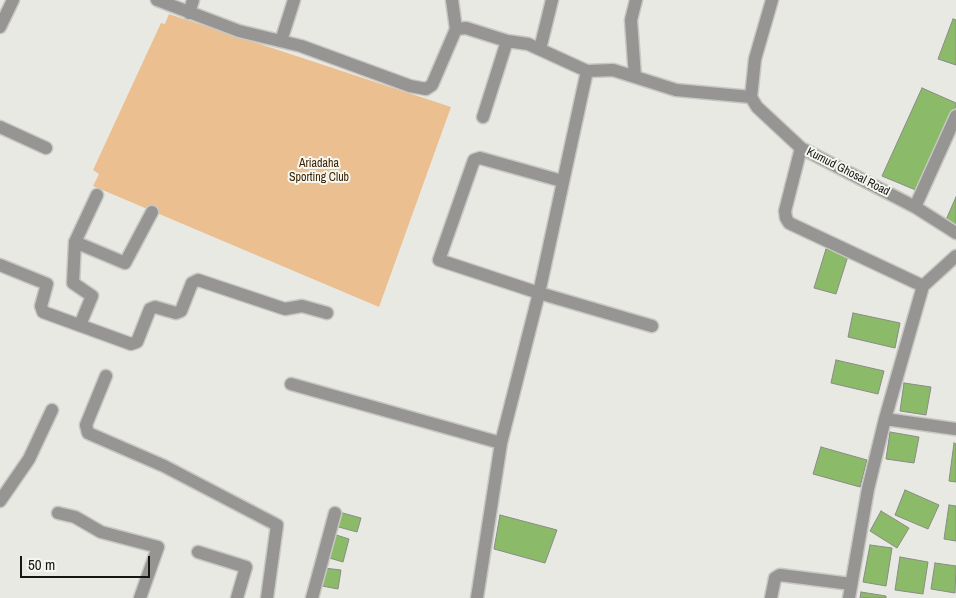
<!DOCTYPE html>
<html>
<head>
<meta charset="utf-8">
<style>
	body { margin:0 }
	#map { position:relative; width:956px; height:598px; overflow:hidden; background:#e9e9e4; font-family:"Archivo Narrow",sans-serif }
	canvas { display:block }
	.scale { position:absolute; left:20px; top:556px; width:130px; height:22px; box-sizing:border-box; border:2px solid #161715; border-top:0; padding-left:6px; font-size:15px; line-height:18px; white-space:nowrap; color:#161715; -webkit-text-stroke:4px #f6f7f1; paint-order:stroke }
</style>
</head>
<body>
<div id="map">
<canvas width="956" height="598"></canvas>
<div class="scale">50 m</div>
</div>
<script>
const g = document.querySelector('canvas').getContext('2d');
g.lineJoin = 'round';
function paint(path, color) {
  g.fillStyle = color;
  g.fill(path, 'evenodd');
}
function toPath(rows) {
  const path = new Path2D();
  for (const r of rows) {
    path.moveTo(r[0], r[1]);
    for (let i = 2; i < r.length; i += 2) path.lineTo(r[i], r[i + 1]);
  }
  return path;
}
function stroke(path, color, width, dash) {
  g.strokeStyle = color;
  g.lineWidth = width;
  g.lineCap = dash ? 'butt' : 'round';
  g.setLineDash(dash || []);
  g.stroke(path);
}
function write(font, color, halo, rows, align = 'center') {
  g.font = font + ' "Archivo Narrow",sans-serif';
  g.lineWidth = 4;
  g.setLineDash([]);
  g.textBaseline = 'middle';
  g.strokeStyle = halo;
  g.fillStyle = color;
  for (const [text, x, y, turn = 0] of rows) {
    g.save();
    g.translate(x, y);
    g.rotate((+turn || 0) * Math.PI / 180);
    g.textAlign = isNaN(turn) ? turn : align;
    if (halo) g.strokeText(text, 0, 0);
    g.fillText(text, 0, 0);
    g.restore();
  }
}
const green = toPath([
	[169,14,451,107,379,307,93,186,99,174,93,170,161,23,165,24]
]);
const building = toPath([
	[953,19,956,20,956,65,938,59,953,19],
	[922,88,956,103,956,106,918,191,882,176,922,88],
	[956,197,956,226,945,222,956,197],
	[826,249,848,256,836,294,814,288,826,249],
	[853,313,900,323,895,348,848,337,853,313],
	[836,360,884,371,878,394,831,383,836,360],
	[904,383,931,387,926,415,900,411,904,383],
	[890,432,919,437,914,463,886,459,890,432],
	[954,443,956,444,956,482,949,481,954,443],
	[821,447,867,460,860,487,813,474,821,447],
	[905,490,939,505,928,529,895,515,905,490],
	[949,505,956,506,956,541,944,539,949,505],
	[881,511,909,528,897,548,870,531,881,511],
	[339,512,361,518,357,532,335,526,339,512],
	[500,515,557,530,545,563,494,549,500,515],
	[333,534,349,539,343,562,326,557,333,534],
	[870,545,892,548,886,586,863,582,870,545],
	[900,557,928,562,923,594,895,590,900,557],
	[935,563,956,566,955,593,931,589,935,563],
	[324,568,341,570,338,589,322,586,324,568],
	[861,592,886,596,886,598,860,598,861,592]
]);
const minor = toPath([
	[157,0,239,31,301,46,410,86,426,89,432,85,456,29,466,28,507,41,528,44,587,71],
	[452,0,456,29],
	[189,13,193,0],
	[0,27,13,0],
	[281,41,294,0],
	[540,49,552,0],
	[635,77,631,20,636,0],
	[751,97,757,107,801,148,915,207,956,233],
	[751,97,755,59,772,0],
	[483,117,507,41],
	[0,127,46,148],
	[801,148,785,211,786,218,789,223,923,286,885,419],
	[562,181,480,158,474,160,439,260,539,293,652,326],
	[915,207,956,116],
	[75,242,125,263,152,212],
	[0,265,47,284,41,306,43,312,131,344,137,342,150,309,155,307,176,313,181,311,192,283,198,280,285,309,302,306,327,313],
	[923,286,956,256],
	[80,325,92,296,73,283,75,242,97,195],
	[106,376,86,425,88,433,164,466,277,525,267,598],
	[291,384,501,443],
	[0,501,29,459,52,410],
	[58,513,75,517,101,532,158,547,140,598],
	[198,552,246,567,237,598],
	[312,598,335,513],
	[477,598,501,443,539,293,587,71,613,70,676,90,751,97],
	[771,598,775,578,780,575,851,584],
	[849,598,868,489,885,419,956,429]
]);
const parkNames = [
	["Ariadaha",319,164],
	["Sporting Club",319,178]
];
const streetNames = [
	["Kumud Ghosal Road",848,172,27]
];
paint(green, '#ebbf8f');
paint(building, '#8bbb69');
stroke(building, '#898b87', 1);
stroke(minor, '#c7c7c3', 15);
stroke(minor, '#969593', 12);
write('12px', '#3e2402', '#f6f7f1', parkNames);
write('12px', '#161715', '#f6f7f1', streetNames);
</script>
</body>
</html>
